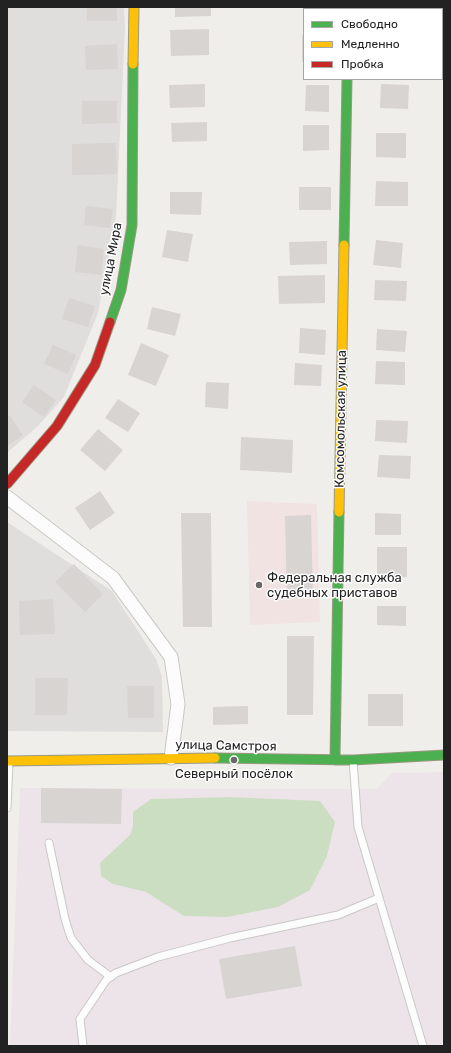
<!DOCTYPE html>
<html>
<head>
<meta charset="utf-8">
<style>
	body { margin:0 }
	#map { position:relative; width:451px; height:1053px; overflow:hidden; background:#f0eeeb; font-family:Rubik,sans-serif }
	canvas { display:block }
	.frame { position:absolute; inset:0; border:8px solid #222; pointer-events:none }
	.legend { position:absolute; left:303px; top:8px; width:140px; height:72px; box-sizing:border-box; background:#fff; border:1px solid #a7a7a7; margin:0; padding:5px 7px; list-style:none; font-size:12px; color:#222 }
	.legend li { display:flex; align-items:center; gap:8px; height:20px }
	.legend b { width:20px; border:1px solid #a7a7a7 }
</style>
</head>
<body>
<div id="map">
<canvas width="451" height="1053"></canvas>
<div class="frame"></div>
<ul class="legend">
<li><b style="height:5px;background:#4caf50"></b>Свободно</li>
<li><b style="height:5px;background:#ffc107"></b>Медленно</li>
<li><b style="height:5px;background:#c62828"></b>Пробка</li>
</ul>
</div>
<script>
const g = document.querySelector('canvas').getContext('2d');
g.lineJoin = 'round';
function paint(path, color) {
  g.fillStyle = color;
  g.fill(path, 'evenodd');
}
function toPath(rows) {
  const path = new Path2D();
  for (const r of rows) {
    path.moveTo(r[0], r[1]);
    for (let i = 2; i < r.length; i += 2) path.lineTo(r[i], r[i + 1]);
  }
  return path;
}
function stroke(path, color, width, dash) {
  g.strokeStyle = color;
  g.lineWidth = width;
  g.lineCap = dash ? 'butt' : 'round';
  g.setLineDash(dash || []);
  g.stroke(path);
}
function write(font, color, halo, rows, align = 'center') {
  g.font = font + ' Rubik,sans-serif';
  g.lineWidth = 3;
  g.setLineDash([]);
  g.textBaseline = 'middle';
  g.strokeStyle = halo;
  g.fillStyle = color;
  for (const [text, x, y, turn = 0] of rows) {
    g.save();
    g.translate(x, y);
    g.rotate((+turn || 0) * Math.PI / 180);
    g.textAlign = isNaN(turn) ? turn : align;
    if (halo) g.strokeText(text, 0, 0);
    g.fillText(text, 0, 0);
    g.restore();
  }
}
const residential = toPath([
	[7,7,124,7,125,29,116,217,98,313,64,397,38,426,7,453],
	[7,522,112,591,156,659,162,677,163,732,7,731]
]);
const commercial = toPath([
	[247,501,317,504,320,622,250,625]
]);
const industrial = toPath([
	[444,772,444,1046,10,1046,20,788,377,789,392,773]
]);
const forest = toPath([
	[230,797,320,801,335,822,327,856,310,890,278,907,227,917,184,916,146,892,113,884,101,876,100,863,130,835,133,826,133,812,151,799]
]);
const building = toPath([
	[87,7,117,7,117,21,87,21],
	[175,7,211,7,211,16,175,17],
	[382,7,405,7,405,9,382,9],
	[209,29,209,55,171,56,170,30],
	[302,35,304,35,304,62,302,62],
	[117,44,118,69,86,70,85,46],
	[205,84,205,107,170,108,169,85],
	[381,84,409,85,408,109,380,108],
	[306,85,329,85,329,112,305,111],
	[82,101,117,101,117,123,82,124],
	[207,122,207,141,172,142,171,123],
	[303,125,329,125,329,150,303,151],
	[376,133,406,133,406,158,376,157],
	[116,143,117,174,72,175,72,144],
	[376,181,408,182,408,206,375,206],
	[299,187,331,187,331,210,299,210],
	[170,192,202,192,201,215,170,214],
	[86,206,113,209,110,228,84,225],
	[167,230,193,234,188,262,162,257],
	[376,240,403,243,401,268,373,265],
	[327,241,327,264,290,265,289,242],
	[78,245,104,249,101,275,75,272],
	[325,275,325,303,279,304,278,276],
	[375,280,407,281,406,301,374,300],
	[69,298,95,306,88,327,62,319],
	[152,307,181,314,175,336,147,329],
	[300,328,326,330,325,355,299,353],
	[377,329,407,331,405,352,376,350],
	[141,343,169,355,156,386,128,375],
	[53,345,76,355,68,374,44,364],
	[376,361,405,362,405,385,375,384],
	[295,363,322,365,321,386,294,385],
	[206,382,229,383,228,409,205,407],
	[34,385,56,400,44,417,22,402],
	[118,399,140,413,128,432,105,418],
	[9,415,23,435,7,446,7,417],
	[376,420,408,421,407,443,375,441],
	[98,429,123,450,105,471,80,450],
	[241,437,293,440,292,473,240,470],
	[379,455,411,456,410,479,377,477],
	[100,491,115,513,90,530,75,508],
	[181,513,211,513,212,627,183,627],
	[375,513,401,514,401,535,375,535],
	[311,515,313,597,287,598,285,516],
	[377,547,407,547,407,577,377,578],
	[74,564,103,594,85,612,55,582],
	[53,599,55,634,20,635,19,601],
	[377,606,406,606,406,626,377,625],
	[287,636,314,636,313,715,287,715],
	[35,678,68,678,67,715,35,715],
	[127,686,154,686,154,718,128,718],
	[368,694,403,694,403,726,368,726],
	[248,706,248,724,213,725,213,707],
	[41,788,122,789,121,824,41,823],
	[295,946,302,986,226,999,219,959]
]);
const lane = toPath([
	[353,760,358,827,423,1046],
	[7,808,9,762],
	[49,843,65,919,71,938,88,960,111,977],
	[83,1046,80,1019,107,979,116,973,158,957,230,938,338,915,379,898]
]);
const street = toPath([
	[347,7,347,9],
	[7,497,113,578,171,657,178,704,171,758]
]);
const fast = toPath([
	[344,245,347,79],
	[110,322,121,290,132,225,133,64],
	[215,758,353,760,444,755],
	[335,760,339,512]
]);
const slow = toPath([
	[133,64,134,7],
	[339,512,344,245],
	[7,761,215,758]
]);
const jam = toPath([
	[7,484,57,426,95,365,110,322]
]);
const markers = [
	[259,585,4,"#6a6968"],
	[234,760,4,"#6a6968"]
];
const streetNames = [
	["улица Мира",111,259,-79],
	["Комсомольская улица",341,419,-89],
	["улица Самстроя",226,746,1]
];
const poiNames = [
	["Федеральная служба",267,578],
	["судебных приставов",267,593],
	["Северный посёлок",234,774,"center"]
];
paint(residential, '#dfdedc');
paint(commercial, '#f1e3e1');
paint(industrial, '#ede4e9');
paint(forest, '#cbdec1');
paint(building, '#d7d4d2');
stroke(lane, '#c9c8c7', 9);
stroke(street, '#c9c8c7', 15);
stroke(fast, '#999a82', 11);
stroke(slow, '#999a82', 11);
stroke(jam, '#999a82', 11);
stroke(lane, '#fdfcfc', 7);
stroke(street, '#fdfcfc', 13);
stroke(fast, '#4caf50', 9);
stroke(slow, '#ffc107', 9);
stroke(jam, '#c62828', 9);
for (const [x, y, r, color] of markers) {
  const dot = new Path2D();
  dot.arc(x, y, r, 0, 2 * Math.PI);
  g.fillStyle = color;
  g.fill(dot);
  stroke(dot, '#fff', 1.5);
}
write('13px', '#222', '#fff', streetNames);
write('13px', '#222', '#fff', poiNames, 'left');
</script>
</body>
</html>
